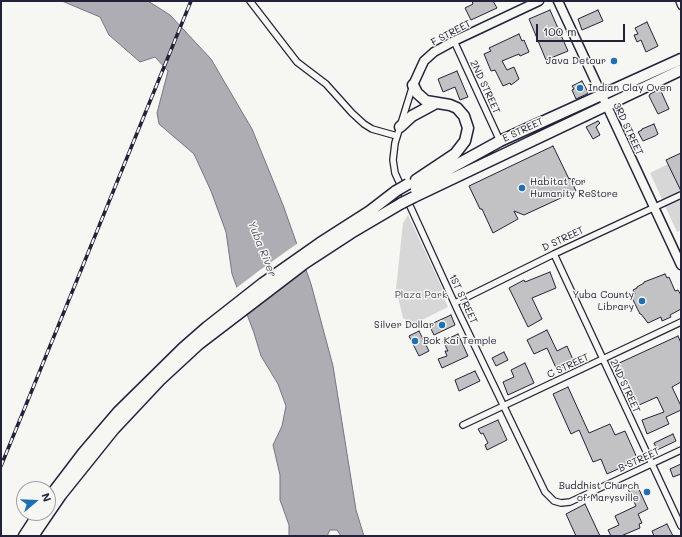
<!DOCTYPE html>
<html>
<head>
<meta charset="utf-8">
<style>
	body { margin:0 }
	#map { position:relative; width:682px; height:537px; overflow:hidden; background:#f6f6f2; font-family:Mali,sans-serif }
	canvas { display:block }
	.frame { position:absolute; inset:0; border:2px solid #22223b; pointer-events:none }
	.north { position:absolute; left:16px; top:481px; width:40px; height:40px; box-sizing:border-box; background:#f6f6f2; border:1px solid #a1a1a9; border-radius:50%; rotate:71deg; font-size:11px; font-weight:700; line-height:16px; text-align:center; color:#22223b }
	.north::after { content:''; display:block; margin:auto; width:14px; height:18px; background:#1f6fb2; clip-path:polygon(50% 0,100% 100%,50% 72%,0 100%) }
	.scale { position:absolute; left:536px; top:24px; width:89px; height:18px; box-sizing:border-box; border:2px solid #22223b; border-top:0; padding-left:5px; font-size:12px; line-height:14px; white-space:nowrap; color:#22223b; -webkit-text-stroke:3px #f6f6f2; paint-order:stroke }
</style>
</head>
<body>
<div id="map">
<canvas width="682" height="537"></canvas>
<div class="frame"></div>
<div class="north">N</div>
<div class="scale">100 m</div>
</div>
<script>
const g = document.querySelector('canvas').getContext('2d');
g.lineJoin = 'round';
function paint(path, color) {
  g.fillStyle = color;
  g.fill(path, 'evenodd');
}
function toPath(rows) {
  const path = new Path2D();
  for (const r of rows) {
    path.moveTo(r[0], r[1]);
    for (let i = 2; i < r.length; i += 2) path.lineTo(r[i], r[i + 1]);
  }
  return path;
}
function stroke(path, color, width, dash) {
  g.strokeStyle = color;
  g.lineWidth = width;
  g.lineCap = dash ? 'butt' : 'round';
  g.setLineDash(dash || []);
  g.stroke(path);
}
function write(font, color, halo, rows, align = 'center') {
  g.font = font + ' Mali,sans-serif';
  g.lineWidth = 3;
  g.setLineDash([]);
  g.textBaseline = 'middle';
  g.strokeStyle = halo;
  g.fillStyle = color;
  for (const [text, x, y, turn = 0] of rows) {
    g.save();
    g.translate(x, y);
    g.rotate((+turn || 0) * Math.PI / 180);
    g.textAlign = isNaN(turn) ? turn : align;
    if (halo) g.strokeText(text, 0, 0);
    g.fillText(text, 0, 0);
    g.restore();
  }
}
const green = toPath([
	[670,163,681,187,681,230,677,232,650,173],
	[408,215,443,290,444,298,448,307,412,325,403,318,396,289,403,223]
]);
const water = toPath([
	[62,1,148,1,170,15,211,59,252,129,283,205,311,284,333,366,356,510,364,536,341,536,337,530,330,530,327,536,289,536,289,525,280,500,280,475,273,445,282,426,286,406,278,384,261,356,254,333,232,274,226,232,211,191,194,154,159,124,157,113,168,71,155,57,140,62,109,35,100,17,62,1]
]);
const pier = toPath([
	[298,243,307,268,245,315,235,289,260,270]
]);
const building = toPath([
	[472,1,493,1,497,8,471,20,465,8,473,4,472,1],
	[550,10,568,51,546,60,529,19,550,10],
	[598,10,603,21,582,30,578,19,598,10],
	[647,22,658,46,646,52,641,40,637,42,634,35,638,34,635,28,647,22],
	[519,34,522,41,524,40,529,52,520,56,519,54,502,61,507,70,514,67,519,79,511,85,510,83,503,86,495,70,491,71,484,54,491,51,489,48,519,34],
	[457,71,468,97,460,100,455,87,443,92,438,79,457,71],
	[582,81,588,92,587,94,576,99,572,90,574,89,572,86,582,81],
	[660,89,669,109,658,114,649,96,650,94,660,89],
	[598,121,600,123,596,127,600,135,593,139,586,127,598,121],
	[654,124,658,134,655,136,643,141,638,132,642,130,642,129,654,124],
	[553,146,569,179,570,178,576,191,524,215,514,211,518,219,493,233,482,209,480,209,469,186,553,146],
	[681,153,681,191,666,160,681,153],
	[550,272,556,288,532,298,542,319,528,327,509,288,524,280,525,282,550,272],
	[665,274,667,278,669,277,675,291,678,290,681,295,681,309,670,315,671,317,662,321,661,317,648,323,641,314,640,314,631,296,635,294,633,290,637,288,637,287,644,283,644,282,665,274],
	[451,315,455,325,434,335,429,325,451,315],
	[547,330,557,351,567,346,574,362,557,370,547,348,534,354,527,340,547,330],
	[419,331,429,351,419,356,409,336,419,331],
	[458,334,468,356,442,368,438,359,447,356,445,351,448,351,443,341,458,334],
	[678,336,681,343,681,382,672,387,681,406,681,410,666,417,669,424,647,434,642,420,664,412,657,397,637,406,617,364,678,336],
	[504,352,508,360,496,366,492,358,504,352],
	[525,363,534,383,508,395,503,382,514,377,511,370,525,363],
	[475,371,480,381,459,391,455,380,475,371],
	[568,387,589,433,610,424,615,435,625,431,638,460,607,474,601,459,593,462,579,430,571,434,553,394,568,387],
	[498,420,507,440,487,450,485,445,488,443,483,433,481,434,478,429,498,420],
	[673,434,676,441,657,450,654,443,673,434],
	[681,464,681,474,673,477,670,469,681,464],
	[637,485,648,509,638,514,642,523,639,524,640,528,621,536,611,536,608,530,619,525,615,516,636,506,628,489,637,485],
	[585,504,600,536,576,536,566,514,585,504],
	[667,524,673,536,654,536,652,531,667,524]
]);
const street = toPath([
	[250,1,297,62,326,84,352,113,364,124,372,129,397,136],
	[679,1,681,6],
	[454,41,500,141],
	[413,85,395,143,393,160,395,173,458,311,545,492,554,501,561,503,570,502,681,450],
	[554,254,681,526],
	[455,303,554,254,681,195],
	[463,425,681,322]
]);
const secondary = toPath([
	[558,1,681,265],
	[413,85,424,61,434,52,454,41,539,1]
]);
const highway = toPath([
	[413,85,417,93,426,101,450,105,457,108,464,116,468,128,465,141,455,154,416,180],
	[400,127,412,116,436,103],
	[411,190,500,141,681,59],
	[414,197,681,70],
	[48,499,83,453,118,412,183,348,207,327,263,283,320,243,370,211,396,191],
	[24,536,39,513],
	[33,536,61,495,114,429,160,380,199,344,305,263,351,233,402,203]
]);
const rail = toPath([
	[1,466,191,1]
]);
const highwayBridge = toPath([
	[396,191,408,184],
	[402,203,414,197]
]);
const markers = [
	[614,61,4,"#1f6fb2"],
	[580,88,4,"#1f6fb2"],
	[522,188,4,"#1f6fb2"],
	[642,301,4,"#1f6fb2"],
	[442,325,4,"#1f6fb2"],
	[415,341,4,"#1f6fb2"],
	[647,492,4,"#1f6fb2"]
];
const streetNames = [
	["F STREET",451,33,-28],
	["2ND STREET",485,87,65],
	["3RD STREET",628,129,65],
	["E STREET",523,130,-25],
	["D STREET",563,239,-25],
	["1ST STREET",463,299,65],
	["C STREET",568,366,-25],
	["2ND STREET",625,386,65],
	["B STREET",639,460,-25]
];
const poiNames = [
	["Java Detour",606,61],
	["Indian Clay Oven",588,88,"left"],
	["Habitat for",530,182,"left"],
	["Humanity ReStore",530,194,"left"],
	["Yuba County",634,295],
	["Library",634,307],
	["Silver Dollar",434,325],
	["Bok Kai Temple",423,341,"left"],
	["Buddhist Church",639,486],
	["of Marysville",639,498]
];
const parkNames = [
	["Plaza Park",421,295]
];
const waterNames = [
	["Yuba River",262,249,68]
];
paint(green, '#d7d7d7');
paint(water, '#adadb3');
stroke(water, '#757583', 1);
paint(pier, '#f6f6f2');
paint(building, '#c2c2c4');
stroke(building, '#22223b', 1);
stroke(street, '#22223b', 8);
stroke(secondary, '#22223b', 11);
stroke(highway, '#22223b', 13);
stroke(street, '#f6f6f2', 5.5);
stroke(secondary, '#f6f6f2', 8);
stroke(highway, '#f6f6f2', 10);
stroke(rail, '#22223b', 3.5);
stroke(rail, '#f6f6f2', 2, [6]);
stroke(highwayBridge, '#22223b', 13, []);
stroke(highwayBridge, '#f6f6f2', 10);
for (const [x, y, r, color] of markers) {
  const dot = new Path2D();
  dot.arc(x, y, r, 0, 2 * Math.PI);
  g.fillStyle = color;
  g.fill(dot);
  stroke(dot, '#f6f6f2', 1.5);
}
write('10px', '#22223b', '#f6f6f2', streetNames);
write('10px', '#22223b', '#f6f6f2', poiNames, 'right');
write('10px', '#4f4f62', '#f6f6f2', parkNames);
write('italic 11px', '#535365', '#f6f6f2', waterNames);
</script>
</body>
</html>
